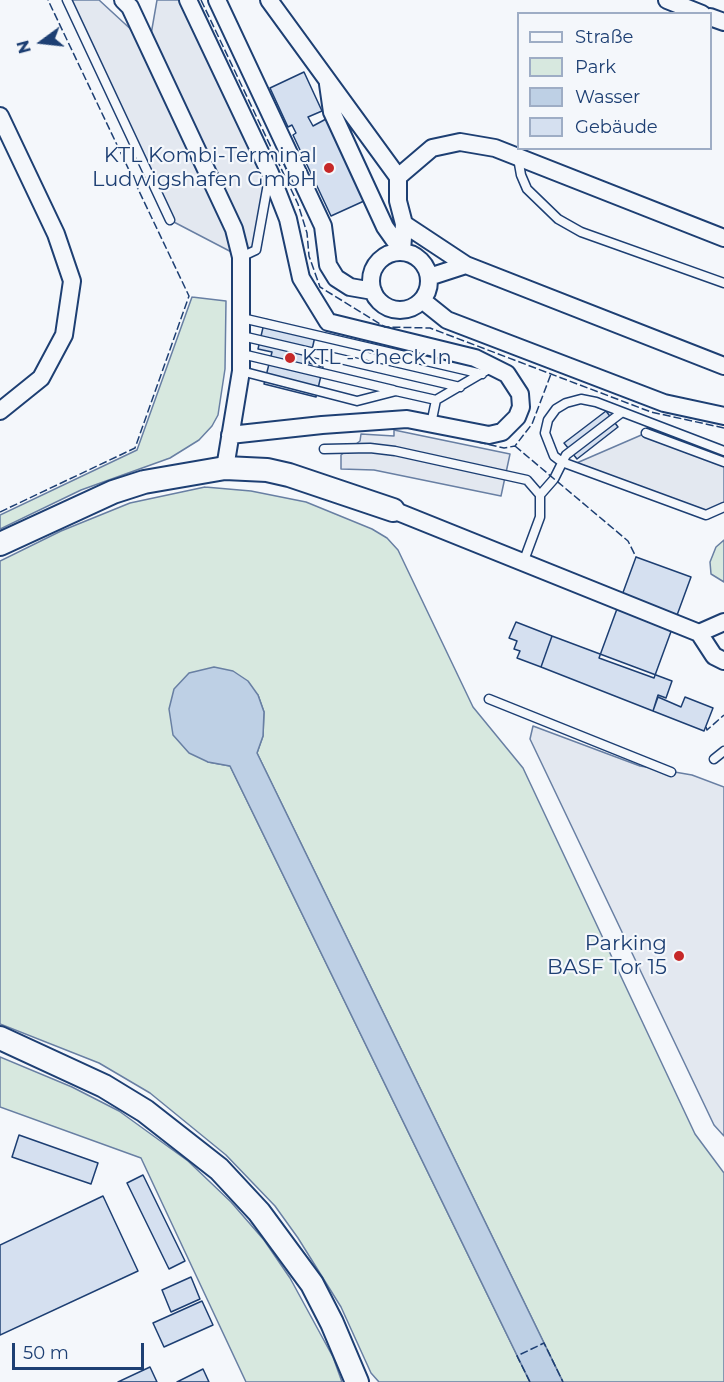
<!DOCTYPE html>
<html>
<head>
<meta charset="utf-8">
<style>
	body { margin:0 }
	#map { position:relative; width:724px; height:1382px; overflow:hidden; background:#f4f7fb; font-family:Montserrat,sans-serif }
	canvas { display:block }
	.legend { position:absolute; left:517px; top:12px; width:195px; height:138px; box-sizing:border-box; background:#f4f7fb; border:2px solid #9eadc5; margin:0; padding:8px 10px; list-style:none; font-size:18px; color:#1d3f73 }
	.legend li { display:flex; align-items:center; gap:12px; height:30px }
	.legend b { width:30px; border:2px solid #9eadc5 }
	.north { position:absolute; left:12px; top:12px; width:60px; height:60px; -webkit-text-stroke:4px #f4f7fb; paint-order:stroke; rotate:255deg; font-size:16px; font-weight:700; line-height:24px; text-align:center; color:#1d3f73 }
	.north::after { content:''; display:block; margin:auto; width:21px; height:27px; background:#1d3f73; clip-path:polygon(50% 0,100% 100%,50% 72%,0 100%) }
	.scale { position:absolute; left:12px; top:1343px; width:132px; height:27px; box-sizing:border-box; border:3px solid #1d3f73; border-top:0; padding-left:8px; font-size:18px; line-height:21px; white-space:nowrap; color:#1d3f73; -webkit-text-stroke:4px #f4f7fb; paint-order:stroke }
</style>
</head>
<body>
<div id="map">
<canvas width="724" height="1382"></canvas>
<ul class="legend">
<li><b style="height:8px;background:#f4f7fb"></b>Straße</li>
<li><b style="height:16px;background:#d7e8df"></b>Park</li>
<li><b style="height:16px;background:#bed0e5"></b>Wasser</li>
<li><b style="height:16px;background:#d5e0f0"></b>Gebäude</li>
</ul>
<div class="north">N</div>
<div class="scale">50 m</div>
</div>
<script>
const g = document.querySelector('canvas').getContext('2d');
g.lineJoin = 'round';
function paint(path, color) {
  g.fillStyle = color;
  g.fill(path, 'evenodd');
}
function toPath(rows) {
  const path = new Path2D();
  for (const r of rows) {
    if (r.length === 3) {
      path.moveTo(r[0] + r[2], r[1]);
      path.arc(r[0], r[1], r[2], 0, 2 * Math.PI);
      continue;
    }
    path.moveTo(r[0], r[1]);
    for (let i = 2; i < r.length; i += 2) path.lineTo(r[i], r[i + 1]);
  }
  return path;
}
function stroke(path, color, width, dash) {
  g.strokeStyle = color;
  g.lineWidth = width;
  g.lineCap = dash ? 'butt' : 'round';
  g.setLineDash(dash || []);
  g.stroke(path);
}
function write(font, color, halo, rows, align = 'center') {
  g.font = font + ' Montserrat,sans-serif';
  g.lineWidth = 4.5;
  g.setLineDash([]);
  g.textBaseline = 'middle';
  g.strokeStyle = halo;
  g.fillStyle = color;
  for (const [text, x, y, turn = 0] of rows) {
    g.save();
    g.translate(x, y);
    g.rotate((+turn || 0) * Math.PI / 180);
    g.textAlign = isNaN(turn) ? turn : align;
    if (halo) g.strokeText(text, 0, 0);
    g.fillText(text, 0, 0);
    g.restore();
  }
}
const green = toPath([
	[192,297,226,301,225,369,218,415,212,426,199,440,170,458,81,490,0,529,0,515,137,450,192,297],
	[205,487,251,491,306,502,372,529,387,538,398,550,473,707,523,768,695,1134,724,1173,724,1382,563,1382,257,753,263,736,264,712,258,695,208,762,230,766,530,1382,379,1382,371,1373,341,1307,298,1238,275,1206,226,1155,150,1093,99,1063,0,1024,0,561,61,531,130,503,205,487],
	[724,540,724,582,711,574,710,562,716,547,724,540],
	[0,1057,72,1087,119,1111,188,1161,231,1202,264,1240,290,1278,333,1357,342,1382,246,1382,141,1158,0,1107,0,1057]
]);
const parking = toPath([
	[67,0,99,0,149,46,157,0,188,0,270,173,256,250,241,257,170,220,67,0],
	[394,430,510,454,501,496,374,470,341,469,341,455,360,441,361,434,394,436,394,430],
	[646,433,724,462,724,507,706,515,572,465,646,433],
	[533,726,640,766,692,775,724,787,724,1136,714,1125,530,739,533,726]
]);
const water = toPath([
	[214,667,233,671,248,681,258,695,264,712,263,736,257,753,563,1382,530,1382,230,766,208,762,189,753,173,735,169,709,174,689,189,673,214,667]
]);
const building = toPath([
	[304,72,322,111,308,117,313,126,326,119,364,201,331,216,293,135,296,133,292,125,288,127,270,88,304,72],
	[265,319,316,332,309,363,323,367,316,397,264,384,272,352,258,349,265,319],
	[606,411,618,427,577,459,564,443,606,411],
	[636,557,691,577,654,678,599,658,636,557],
	[516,622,552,636,541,667,517,658,520,651,514,649,517,641,509,638,516,622],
	[552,636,672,681,666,698,658,695,653,711,541,667,552,636],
	[658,697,681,707,685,697,713,708,704,731,653,711,658,697],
	[19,1135,98,1163,91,1184,12,1157,19,1135],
	[143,1175,185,1261,169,1269,127,1183,143,1175],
	[103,1196,138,1271,0,1335,0,1245,103,1196],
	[191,1277,200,1299,171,1312,162,1290,191,1277],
	[202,1301,213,1325,164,1347,153,1323,202,1301],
	[150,1367,157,1382,118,1382,150,1367],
	[203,1369,209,1382,177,1382,203,1369]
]);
const lane = toPath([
	[67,0,170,220],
	[518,158,521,175,527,189,558,219,581,232,724,283],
	[241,257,256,250,269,178],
	[242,318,482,374],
	[242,336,460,387],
	[242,354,393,390],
	[241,371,357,401,396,391,436,400,494,366],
	[431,424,436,400],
	[646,433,724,462],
	[324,449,370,448,395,451,527,480,540,495,540,517,523,563],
	[724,451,596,402,581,399,566,403,556,409,548,420,545,433,554,456,562,462,706,515,724,507],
	[540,495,554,479,566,455,621,413],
	[489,699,671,772],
	[714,759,724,751]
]);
const street = toPath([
	[123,0,130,7,234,229,241,257,241,371,225,468],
	[188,0,270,173,288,219,301,278,328,322,475,358,507,374,520,394,521,407,517,417,502,432,489,435,407,419,322,425,230,435],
	[217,0,323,226,328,265,336,278,350,287,373,291],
	[269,0,398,177],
	[667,0,702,14],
	[710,17,724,22],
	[328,84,332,112,385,227,402,251],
	[0,116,56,234,72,281,64,335,41,378,0,411],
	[404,224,466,265,724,366],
	[402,251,404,224,398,201,398,177,432,148,460,142,495,148,724,238],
	[400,281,29],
	[429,277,466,265],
	[422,300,447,320,664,403,724,416],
	[393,510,699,633,714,656,724,661],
	[699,633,724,622]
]);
const secondary = toPath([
	[0,544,113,492,144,482,225,468,267,470,289,475,393,510],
	[0,1038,104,1086,145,1111,219,1169,259,1212,312,1284,332,1323,357,1382]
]);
const fence = toPath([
	[201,0,298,204,307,233,309,256,320,287,385,327,430,328,651,412,724,428],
	[478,442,504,448,515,446,532,424,551,374],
	[515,446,628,541,636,557],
	[0,512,135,448,189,296,48,0],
	[706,727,707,730,724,715],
	[530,1382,517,1356,544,1343,563,1382]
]);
const markers = [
	[329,168,6,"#c62828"],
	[290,358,6,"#c62828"],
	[679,956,6,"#c62828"]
];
const poiNames = [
	["KTL Kombi-Terminal",317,156],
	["Ludwigshafen GmbH",317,180],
	["KTL - Check In",302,358,"left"],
	["Parking",667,944],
	["BASF Tor 15",667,968]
];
paint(green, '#d7e8df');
stroke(green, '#687fa3', 1.5);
paint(parking, '#e3e8f0');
stroke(parking, '#687fa3', 1.5);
paint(water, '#bed0e5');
stroke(water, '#687fa3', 1.5);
paint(building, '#d5e0f0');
stroke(building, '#1d3f73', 1.5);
stroke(lane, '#1d3f73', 11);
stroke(street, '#1d3f73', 20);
stroke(secondary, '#1d3f73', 26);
stroke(lane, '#f4f7fb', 8);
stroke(street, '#f4f7fb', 16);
stroke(secondary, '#f4f7fb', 22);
stroke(fence, '#1d3f73', 1.5, [8, 3]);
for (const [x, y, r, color] of markers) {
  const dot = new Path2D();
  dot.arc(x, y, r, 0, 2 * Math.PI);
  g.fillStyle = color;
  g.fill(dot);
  stroke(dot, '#f4f7fb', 2);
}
write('21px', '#1d3f73', '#f4f7fb', poiNames, 'right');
</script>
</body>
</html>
